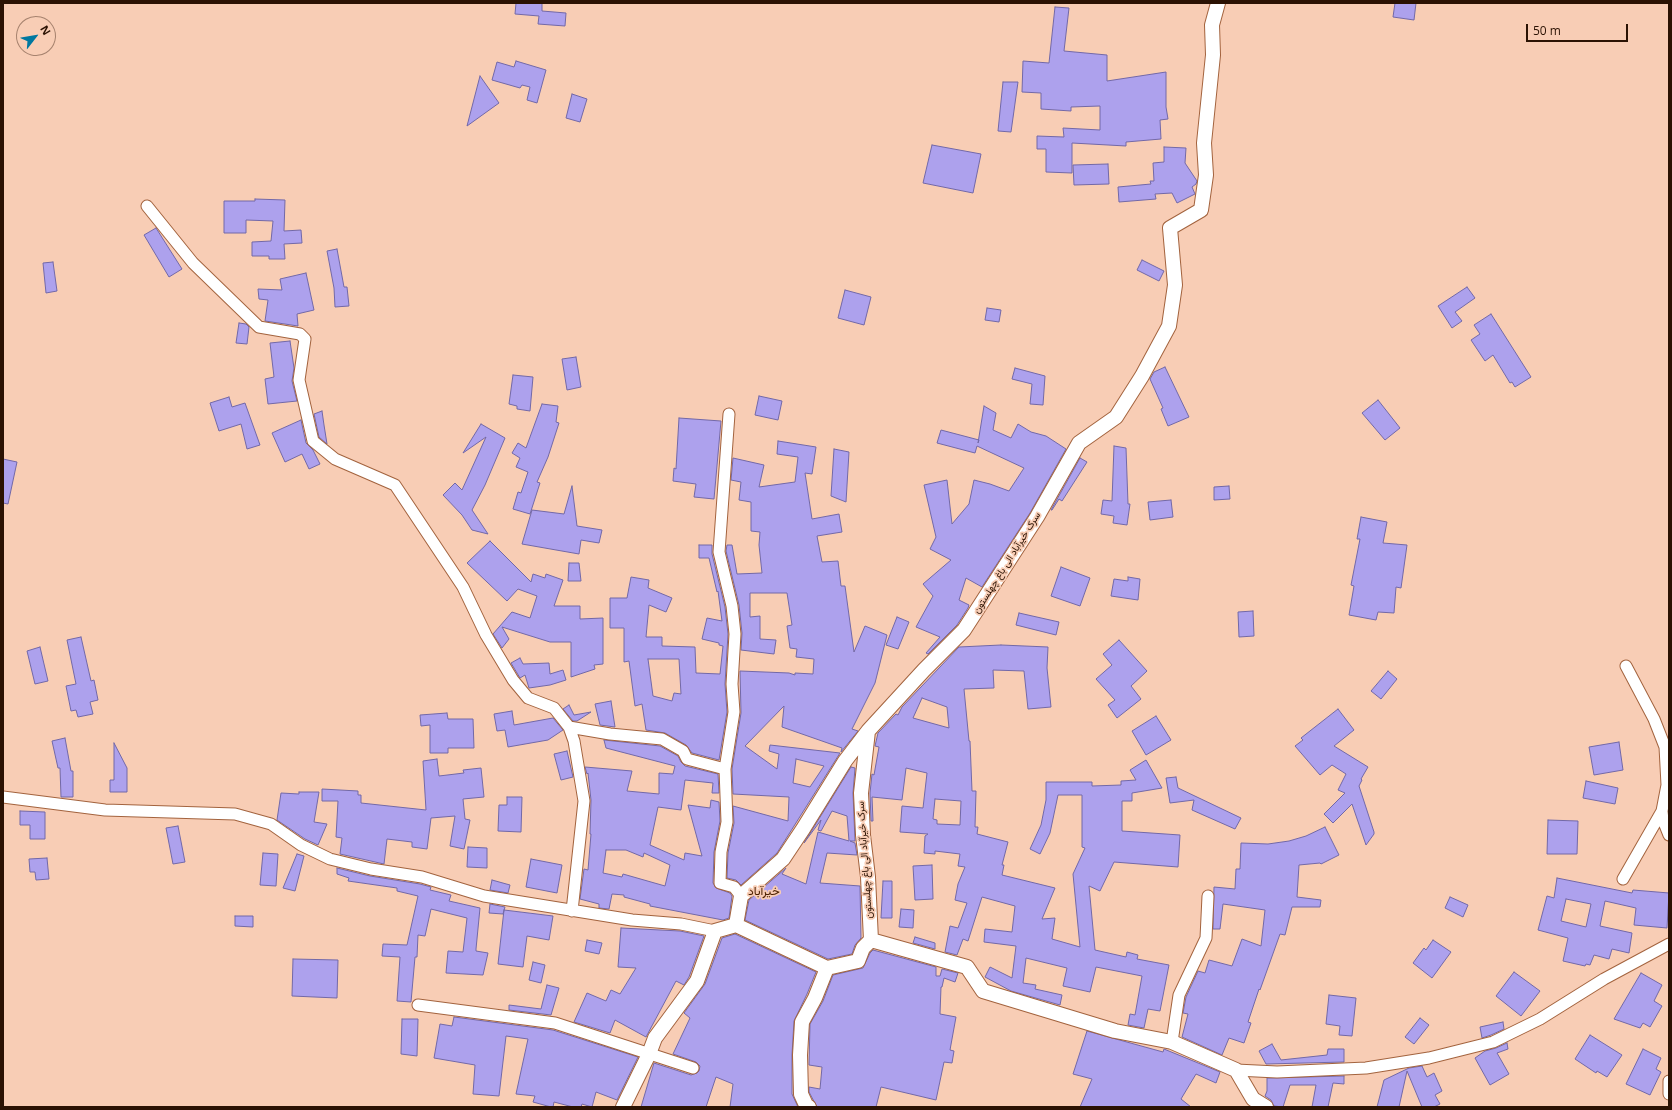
<!DOCTYPE html>
<html>
<head>
<meta charset="utf-8">
<style>
	body { margin:0 }
	#map { position:relative; width:1672px; height:1110px; overflow:hidden; background:#f8cdb5; font-family:"Open Sans",sans-serif }
	canvas { display:block }
	.frame { position:absolute; inset:0; border:4px solid #2b1203; pointer-events:none }
	.north { position:absolute; left:16px; top:16px; width:40px; height:40px; box-sizing:border-box; background:#f8cdb5; border:1px solid #a6826e; border-radius:50%; rotate:59deg; font-size:11px; font-weight:700; line-height:16px; text-align:center; color:#2b1203 }
	.north::after { content:''; display:block; margin:auto; width:14px; height:18px; background:#0078a0; clip-path:polygon(50% 0,100% 100%,50% 72%,0 100%) }
	.scale { position:absolute; left:1526px; top:24px; width:102px; height:18px; box-sizing:border-box; border:2px solid #2b1203; border-top:0; padding-left:5px; font-size:12px; line-height:14px; white-space:nowrap; color:#2b1203; -webkit-text-stroke:3px #f8cdb5; paint-order:stroke }
</style>
</head>
<body>
<div id="map">
<canvas width="1672" height="1110"></canvas>
<div class="frame"></div>
<div class="north">N</div>
<div class="scale">50 m</div>
</div>
<script>
const g = document.querySelector('canvas').getContext('2d');
g.lineJoin = 'round';
function paint(path, color) {
  g.fillStyle = color;
  g.fill(path, 'evenodd');
}
function toPath(rows) {
  const path = new Path2D();
  for (const r of rows) {
    path.moveTo(r[0], r[1]);
    for (let i = 2; i < r.length; i += 2) path.lineTo(r[i], r[i + 1]);
  }
  return path;
}
function stroke(path, color, width, dash) {
  g.strokeStyle = color;
  g.lineWidth = width;
  g.lineCap = dash ? 'butt' : 'round';
  g.setLineDash(dash || []);
  g.stroke(path);
}
function write(font, color, halo, rows, align = 'center') {
  g.font = font + ' "Open Sans",Vazirmatn,sans-serif';
  g.lineWidth = 3.5;
  g.setLineDash([]);
  g.textBaseline = 'middle';
  g.strokeStyle = halo;
  g.fillStyle = color;
  for (const [text, x, y, turn = 0] of rows) {
    g.save();
    g.translate(x, y);
    g.rotate((+turn || 0) * Math.PI / 180);
    g.textAlign = isNaN(turn) ? turn : align;
    if (halo) g.strokeText(text, 0, 0);
    g.fillText(text, 0, 0);
    g.restore();
  }
}
const building = toPath([
	[516,3,542,3,542,11,566,13,565,26,538,24,539,16,515,14,516,3],
	[1395,3,1416,3,1414,20,1393,17,1395,3],
	[1055,7,1069,8,1064,51,1107,55,1107,81,1166,72,1166,107,1168,119,1160,120,1161,139,1126,142,1126,146,1072,143,1072,173,1046,172,1046,149,1037,149,1037,136,1064,137,1063,128,1100,130,1100,106,1071,107,1071,111,1041,109,1041,93,1022,92,1023,61,1049,63,1055,7],
	[516,61,546,70,537,103,527,100,530,87,522,85,520,88,492,80,497,62,514,67,516,61],
	[480,76,499,103,467,126,480,76],
	[1003,82,1018,82,1011,132,998,131,1003,82],
	[572,94,587,99,580,122,566,118,572,94],
	[932,145,981,154,973,193,923,183,932,145],
	[1164,147,1186,148,1185,163,1197,181,1196,184,1192,187,1195,194,1177,203,1172,193,1155,194,1156,199,1119,202,1118,187,1151,184,1150,181,1154,181,1153,163,1164,162,1164,147],
	[1108,164,1109,184,1074,185,1073,165,1108,164],
	[255,199,285,200,284,231,301,230,302,243,284,244,285,259,269,259,269,256,252,256,252,242,271,241,273,221,246,220,246,233,224,233,224,201,255,201,255,199],
	[156,228,182,269,169,277,144,235,156,228],
	[337,249,344,287,347,287,349,306,335,307,334,288,327,251,337,249],
	[1142,260,1164,271,1159,281,1137,270,1142,260],
	[53,262,57,291,46,293,43,263,53,262],
	[306,273,314,310,297,314,298,326,265,321,268,300,259,299,258,289,282,290,280,279,306,273],
	[1467,287,1475,298,1455,312,1462,321,1452,328,1438,306,1467,287],
	[845,290,871,297,864,325,838,318,845,290],
	[987,308,1001,310,999,322,985,320,987,308],
	[1491,314,1531,377,1515,387,1512,382,1510,383,1493,355,1485,361,1471,340,1480,334,1474,325,1491,314],
	[239,323,246,324,249,327,247,344,236,343,239,323],
	[290,341,294,368,292,381,297,401,268,404,265,379,274,377,270,343,290,341],
	[576,357,581,387,567,390,562,359,576,357],
	[1165,367,1189,417,1168,426,1161,409,1163,408,1150,379,1154,372,1165,367],
	[1015,368,1045,376,1043,405,1030,404,1032,384,1012,379,1015,368],
	[513,375,533,377,530,411,517,409,517,406,509,404,513,375],
	[759,396,782,401,778,420,755,415,759,396],
	[229,397,232,407,245,403,260,445,247,449,241,424,219,431,210,403,229,397],
	[1378,400,1400,428,1385,440,1362,413,1378,400],
	[542,404,558,406,556,422,559,423,548,457,537,482,540,483,530,514,513,509,518,492,521,493,528,472,516,467,520,458,512,453,518,443,526,448,542,404],
	[984,406,996,413,993,430,1011,438,1018,424,1031,432,1046,436,1066,449,1030,513,982,587,966,578,959,600,969,605,968,608,957,625,928,654,926,653,940,637,916,627,933,596,923,584,951,560,930,549,936,537,924,485,947,480,952,524,969,504,974,480,990,484,1009,491,1024,468,977,446,975,453,937,443,941,430,979,440,978,443,984,406],
	[322,411,324,425,327,444,319,437,314,414,322,411],
	[679,418,721,421,714,499,694,497,696,484,673,481,674,468,676,469,679,418],
	[301,420,306,443,313,450,320,464,309,469,302,454,285,462,272,433,301,420],
	[481,424,505,438,485,485,472,510,488,534,472,530,462,515,443,495,455,483,462,490,486,437,463,453,481,424],
	[778,441,816,447,812,474,805,473,812,519,839,514,842,532,817,536,822,562,838,561,841,586,845,586,854,652,865,626,887,635,875,683,852,729,858,731,841,752,842,748,782,727,784,706,745,746,777,769,779,754,769,751,770,745,840,753,777,853,741,885,736,880,727,878,728,853,734,823,733,806,788,821,789,797,733,794,732,769,741,713,740,671,789,673,795,675,795,673,813,674,814,659,796,657,797,649,790,648,787,626,792,625,787,593,750,593,750,617,760,616,760,639,776,640,774,654,741,650,742,633,739,605,726,551,727,545,732,545,737,574,762,573,759,545,760,532,751,531,751,502,739,500,741,482,731,480,733,458,764,465,759,487,795,482,798,457,777,454,778,441],
	[796,759,824,766,810,787,793,783,796,759],
	[1114,446,1126,448,1128,504,1130,504,1127,525,1113,523,1114,516,1101,514,1103,500,1112,501,1114,446],
	[834,449,849,452,846,502,831,496,834,449],
	[1080,458,1087,462,1062,501,1059,499,1052,510,1051,510,1080,458],
	[3,459,17,462,8,504,3,503,3,459],
	[572,486,577,526,602,530,599,543,581,540,579,554,522,544,532,510,564,514,572,486],
	[1229,486,1230,499,1214,500,1214,487,1229,486],
	[1171,500,1173,517,1150,520,1148,502,1171,500],
	[1361,517,1387,522,1383,543,1407,545,1401,588,1396,587,1394,613,1378,612,1376,620,1349,615,1354,586,1351,585,1360,539,1357,539,1361,517],
	[490,541,531,582,533,574,545,578,546,574,563,580,554,606,580,606,580,619,603,618,603,664,594,665,595,669,571,677,571,642,550,642,502,627,509,639,502,648,493,634,512,612,530,618,537,596,518,589,507,601,467,563,490,541],
	[699,545,712,545,712,554,725,607,728,634,725,684,727,712,719,760,692,753,686,745,665,733,646,730,642,704,635,706,629,661,624,662,624,628,610,628,610,598,627,598,631,577,649,580,648,588,672,598,666,612,649,605,646,637,662,637,662,646,695,647,696,673,720,674,723,646,719,645,719,643,702,639,707,618,722,621,718,591,717,592,709,558,699,558,699,545],
	[648,659,679,659,681,694,674,693,672,701,653,696,648,659],
	[569,563,579,563,581,581,568,581,569,563],
	[1061,567,1090,578,1080,606,1051,596,1061,567],
	[1128,577,1140,579,1138,600,1111,596,1114,579,1128,581,1128,577],
	[1253,611,1254,636,1239,637,1238,612,1253,611],
	[1019,613,1059,622,1056,635,1016,625,1019,613],
	[897,617,909,622,898,649,886,645,897,617],
	[81,637,91,681,94,680,98,700,90,702,93,714,78,717,76,710,71,711,66,686,76,684,67,640,81,637],
	[1119,640,1147,671,1131,686,1141,699,1117,718,1108,705,1115,700,1096,679,1112,665,1103,654,1119,640],
	[1001,645,1048,647,1047,668,1051,707,1028,709,1024,671,993,670,994,688,964,689,969,741,970,741,972,791,976,791,975,827,978,827,977,834,1008,842,1002,865,1004,865,1002,875,1055,888,1042,919,1055,918,1052,939,1080,947,1073,874,1085,848,1082,847,1082,795,1058,795,1050,833,1040,854,1030,849,1041,825,1046,800,1046,782,1092,782,1092,786,1121,785,1121,781,1136,780,1130,770,1146,760,1162,788,1132,793,1132,801,1122,801,1122,831,1180,835,1178,867,1114,862,1100,891,1089,886,1095,950,1126,957,1127,952,1138,955,1137,959,1169,965,1160,1011,1148,1009,1144,1028,1128,1025,1130,1014,1135,1015,1142,976,1096,967,1090,992,1063,986,1067,968,1026,958,1023,983,1036,985,1035,989,1062,995,1060,1005,1011,991,985,977,990,967,1012,978,1016,946,984,942,985,929,1012,932,1015,906,982,897,968,941,963,939,957,955,945,952,950,926,958,928,967,903,955,900,958,884,965,867,958,866,960,854,935,851,935,854,924,853,925,836,928,834,900,832,902,806,923,808,927,773,906,768,902,800,872,797,873,821,871,821,870,793,872,774,874,775,879,747,875,746,878,733,896,714,898,715,902,707,959,647,1001,645],
	[922,698,947,707,949,728,913,718,922,698],
	[935,799,961,801,960,825,937,824,937,820,933,819,935,799],
	[40,647,48,681,35,684,27,651,40,647],
	[520,658,523,664,549,663,550,674,563,670,566,680,550,685,529,688,525,675,520,678,511,663,520,658],
	[1388,671,1397,679,1381,699,1371,691,1388,671],
	[611,701,615,727,600,725,595,704,611,701],
	[569,705,574,715,591,712,577,721,573,721,563,709,569,705],
	[1338,709,1354,730,1334,746,1368,767,1361,779,1362,780,1359,786,1374,832,1374,834,1366,845,1352,804,1333,823,1324,814,1345,793,1338,790,1346,774,1332,765,1320,775,1295,746,1303,740,1301,738,1338,709],
	[512,711,514,725,553,718,563,730,548,740,508,747,505,730,497,731,494,714,512,711],
	[447,713,448,719,473,719,474,748,448,748,448,753,430,753,430,725,421,726,420,715,447,713],
	[1156,716,1171,740,1146,755,1132,731,1156,716],
	[65,738,71,771,73,771,73,797,61,797,60,768,58,768,52,741,65,738],
	[604,740,660,746,678,756,681,762,685,766,718,774,719,793,712,793,713,783,685,780,681,810,658,807,650,845,684,860,685,853,702,856,688,805,710,808,711,800,719,802,720,821,714,852,713,883,716,888,730,893,732,896,729,918,723,920,650,906,650,904,624,897,624,895,612,894,609,909,599,908,599,904,580,899,584,869,588,870,591,834,590,834,591,800,588,773,587,774,585,767,632,771,627,791,659,794,659,773,673,774,675,766,606,748,604,740],
	[606,850,626,850,643,857,644,853,670,865,665,886,623,874,622,877,603,873,606,850],
	[1619,742,1623,770,1594,775,1589,747,1619,742],
	[114,743,127,768,127,792,110,792,110,780,114,780,114,743],
	[567,751,573,777,561,780,554,754,567,751],
	[437,759,439,776,464,773,463,770,481,768,484,797,463,799,465,819,470,820,464,849,450,846,455,816,431,818,427,849,412,847,412,842,387,839,384,864,340,854,342,838,336,837,338,801,322,801,322,789,358,791,358,795,361,795,361,803,426,810,423,761,437,759],
	[851,767,855,768,853,793,855,841,850,841,855,843,857,855,827,853,820,883,860,886,861,938,855,945,852,954,828,959,745,920,749,900,786,868,782,874,806,884,818,832,849,841,847,816,832,811,821,831,818,830,821,820,804,843,851,767],
	[1176,777,1178,788,1241,818,1235,829,1192,810,1194,800,1170,803,1166,778,1176,777],
	[1586,781,1618,788,1615,804,1583,798,1586,781],
	[299,792,319,792,314,822,327,824,318,845,305,839,277,820,281,793,299,794,299,792],
	[507,797,522,797,521,832,498,831,499,805,507,805,507,797],
	[20,811,45,812,45,839,30,839,30,825,20,825,20,811],
	[1548,820,1578,821,1577,854,1547,854,1548,820],
	[178,826,185,862,173,864,166,828,178,826],
	[1325,827,1339,855,1321,864,1320,863,1299,865,1297,897,1321,900,1320,907,1292,907,1285,935,1280,934,1260,990,1259,989,1248,1022,1251,1023,1244,1043,1229,1038,1222,1055,1182,1037,1188,1014,1183,1013,1186,997,1198,971,1205,973,1209,960,1232,966,1242,939,1261,946,1265,910,1223,904,1220,929,1213,929,1214,887,1235,889,1236,869,1240,869,1241,843,1268,844,1289,841,1306,836,1325,827],
	[468,847,487,848,487,868,467,867,468,847],
	[263,853,278,854,276,886,260,885,263,853],
	[297,854,304,856,295,891,283,888,297,854],
	[47,858,49,879,36,880,35,872,30,872,29,859,47,858],
	[531,859,562,865,557,893,526,887,531,859],
	[932,865,933,899,915,900,913,866,932,865],
	[337,868,370,876,420,884,431,887,430,890,451,895,449,901,480,908,476,949,476,951,488,953,483,975,446,973,448,951,463,952,467,918,431,909,425,936,418,935,417,957,415,957,411,1002,397,1001,400,957,382,956,383,944,407,945,418,896,397,891,397,888,348,881,349,878,337,874,337,868],
	[1557,878,1632,893,1633,890,1669,893,1667,928,1634,925,1636,908,1605,901,1600,926,1632,933,1629,953,1612,949,1609,959,1594,955,1590,965,1586,964,1585,966,1563,961,1568,938,1538,930,1547,896,1554,898,1557,878],
	[1566,899,1591,904,1586,927,1561,921,1566,899],
	[492,880,510,885,508,893,490,890,492,880],
	[883,881,892,881,892,918,881,918,883,881],
	[1450,897,1468,905,1463,917,1445,908,1450,897],
	[490,904,505,907,503,914,489,913,490,904],
	[901,909,914,910,913,928,899,927,901,909],
	[504,910,553,916,549,940,527,936,523,967,498,964,504,910],
	[235,916,253,916,253,927,235,926,235,916],
	[621,928,680,931,704,936,689,977,684,985,676,981,646,1037,615,1020,610,1033,574,1022,587,993,606,1001,611,990,620,994,636,968,618,967,621,928],
	[735,934,816,972,807,994,794,1021,792,1055,792,1094,798,1107,730,1107,733,1084,716,1077,706,1107,641,1107,654,1063,691,1075,697,1073,699,1071,700,1066,696,1062,673,1054,690,1018,684,1013,705,984,722,938,735,934],
	[915,937,935,943,935,949,913,943,915,937],
	[587,940,602,943,599,954,585,951,587,940],
	[1433,940,1451,952,1432,978,1413,963,1424,948,1426,950,1433,940],
	[873,950,936,967,936,976,940,976,942,969,958,973,955,982,944,978,942,987,941,987,940,1014,956,1017,950,1050,954,1051,952,1063,944,1062,936,1100,881,1087,876,1107,817,1107,809,1092,809,1087,820,1089,822,1067,809,1065,810,1024,823,1001,833,975,863,968,870,953,873,950],
	[293,959,338,960,337,998,292,996,293,959],
	[533,962,545,965,541,983,529,980,533,962],
	[1514,972,1540,991,1521,1016,1496,996,1514,972],
	[1641,973,1662,985,1654,1001,1662,1006,1650,1027,1643,1023,1640,1028,1614,1019,1641,973],
	[547,985,559,988,551,1015,509,1010,509,1005,541,1009,547,985],
	[1329,995,1356,998,1352,1036,1339,1035,1340,1026,1326,1024,1329,995],
	[454,1017,553,1030,638,1057,617,1100,596,1092,592,1107,582,1104,581,1107,573,1107,554,1102,553,1107,551,1107,533,1102,535,1096,516,1094,528,1039,506,1036,499,1096,473,1094,475,1065,434,1058,440,1024,452,1026,454,1017],
	[1420,1018,1429,1025,1414,1044,1405,1037,1420,1018],
	[402,1019,418,1019,417,1056,401,1054,402,1019],
	[1503,1022,1504,1029,1491,1035,1482,1038,1480,1027,1503,1022],
	[1087,1031,1163,1052,1164,1049,1220,1072,1216,1083,1196,1074,1181,1099,1191,1107,1080,1107,1092,1079,1073,1074,1087,1031],
	[1590,1035,1622,1055,1607,1077,1597,1071,1596,1073,1575,1059,1590,1035],
	[1507,1043,1508,1049,1497,1053,1509,1074,1490,1085,1475,1058,1485,1051,1496,1048,1507,1043],
	[1272,1044,1281,1060,1327,1055,1328,1049,1344,1049,1344,1062,1266,1064,1259,1051,1272,1044],
	[1643,1049,1661,1058,1656,1069,1661,1072,1650,1095,1626,1084,1643,1049],
	[1422,1066,1427,1077,1434,1073,1442,1091,1435,1095,1440,1104,1434,1107,1422,1107,1407,1071,1399,1107,1377,1107,1384,1080,1409,1068,1422,1066],
	[1344,1076,1344,1084,1333,1083,1328,1107,1312,1107,1316,1085,1290,1085,1283,1107,1274,1106,1271,1100,1265,1096,1267,1091,1267,1078,1344,1076]
]);
const minor = toPath([
	[147,206,193,263,259,327,300,334,305,339,299,380,313,441,335,459,395,485,463,587,486,635,513,680,528,698,554,708,569,727,574,741,584,801,572,911],
	[729,414,719,552,732,606,735,634,732,684,734,712,725,769,727,822,721,852,720,883,734,887,741,896],
	[1626,666,1654,719,1665,747,1667,785,1662,811,1663,820,1669,835],
	[569,727,610,734,662,739,683,751,687,759,725,769],
	[3,797,105,810,235,814,271,824,301,845,330,859,371,869,422,877,484,896,632,920,681,924,715,931],
	[1623,879,1662,811],
	[418,1005,555,1023,693,1068],
	[1172,1042,1179,995,1206,938,1208,896],
	[1236,1070,1277,1072,1366,1068,1429,1058,1493,1042,1540,1019,1604,979,1669,944],
	[1669,1081,1669,1094]
]);
const tertiary = toPath([
	[736,925,827,968],
	[871,940,967,967,983,991,1115,1031,1172,1042,1236,1070,1253,1099,1266,1107],
	[623,1107,649,1054,655,1038,697,981,715,931,736,925,741,896,783,859,803,829,845,761,868,731],
	[809,1107,806,1105,801,1094,800,1055,802,1022,815,998,827,968,858,961,863,948,871,940,868,877,863,835,861,793,868,731,924,670,964,630,1037,517,1079,443,1116,417,1142,376,1169,326,1175,285,1170,228,1201,210,1206,175,1204,143,1213,55,1212,25,1218,3]
]);
const streetNames = [
	["سرک خیرآباد الی باغ چهلستون",1007,563,-58],
	["سرک خیرآباد الی باغ چهلستون",865,860,-94]
];
const quarterNames = [
	["خیرآباد",764,892]
];
paint(building, '#ada1ed');
stroke(building, '#7268a7', 1);
stroke(minor, '#a3633e', 13);
stroke(tertiary, '#a3633e', 16);
stroke(minor, '#fff', 11);
stroke(tertiary, '#fff', 14);
write('10px', '#2b1203', '#f8cdb5', streetNames);
write('12px', '#4c2001', '#f8cdb5', quarterNames);
</script>
</body>
</html>
